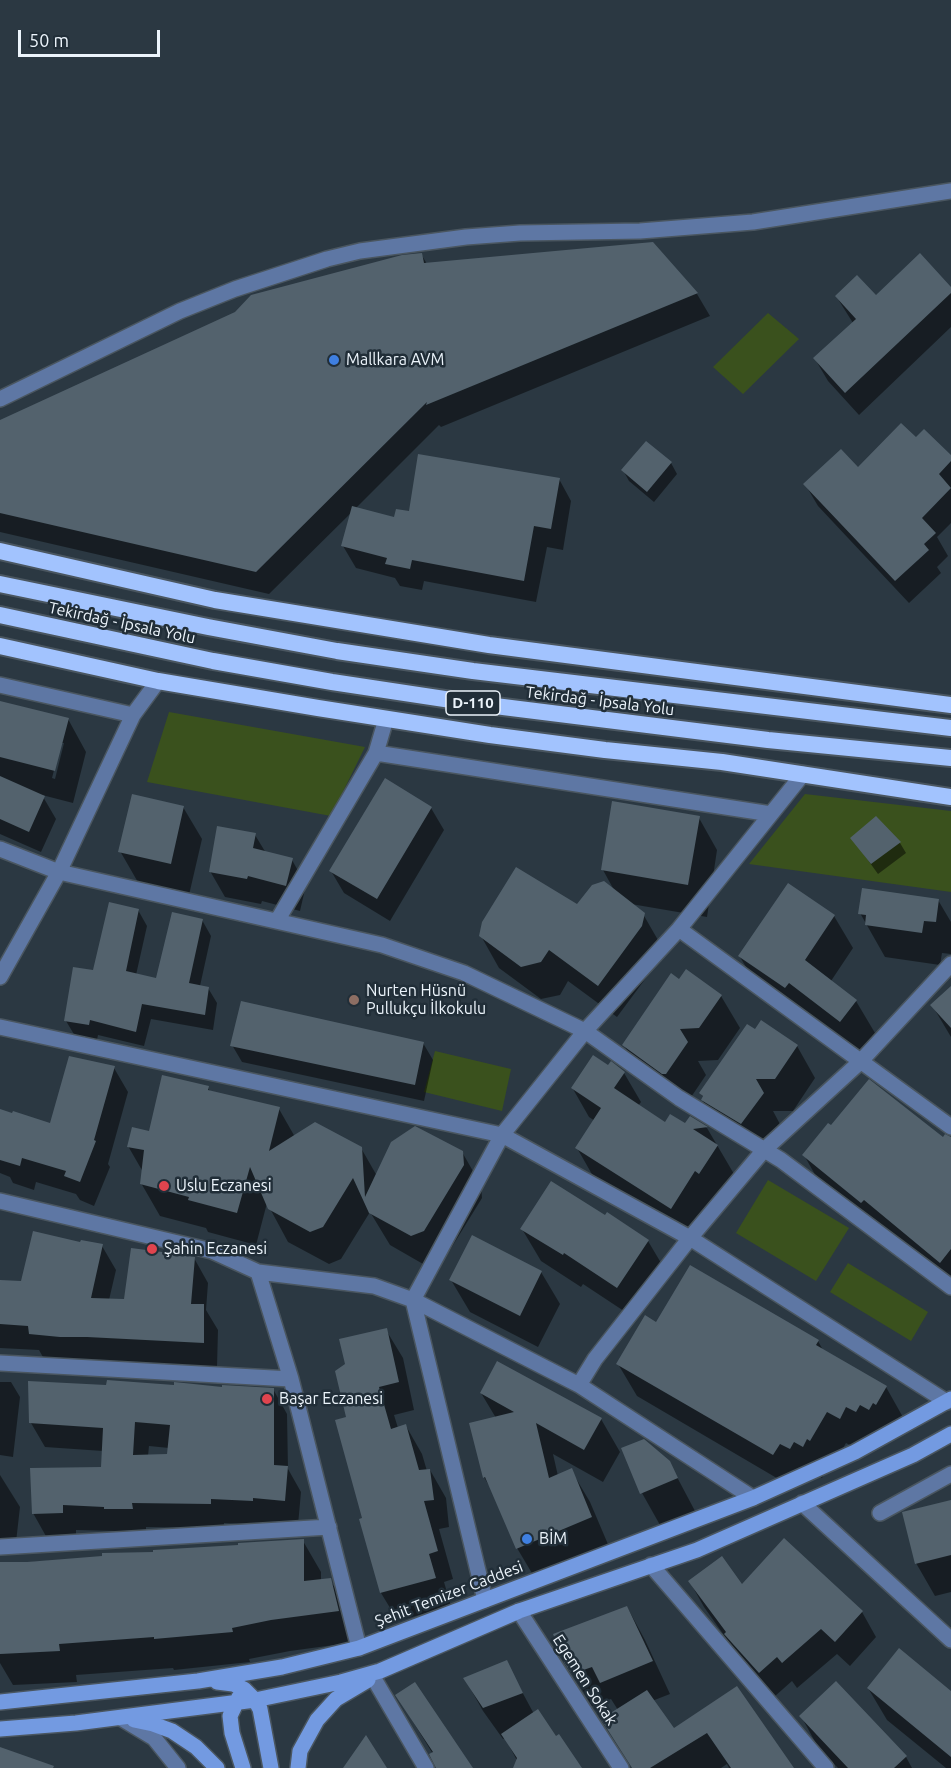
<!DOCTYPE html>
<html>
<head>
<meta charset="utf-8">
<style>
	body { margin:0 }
	#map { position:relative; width:951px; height:1768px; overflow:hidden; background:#2b3842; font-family:Ubuntu,sans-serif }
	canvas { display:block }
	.scale { position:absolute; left:18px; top:30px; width:142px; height:27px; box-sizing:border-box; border:3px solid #ecf4fb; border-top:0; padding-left:8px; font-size:18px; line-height:21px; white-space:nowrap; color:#ecf4fb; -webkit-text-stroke:4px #212e38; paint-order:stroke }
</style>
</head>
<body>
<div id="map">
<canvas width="951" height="1768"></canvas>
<div class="scale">50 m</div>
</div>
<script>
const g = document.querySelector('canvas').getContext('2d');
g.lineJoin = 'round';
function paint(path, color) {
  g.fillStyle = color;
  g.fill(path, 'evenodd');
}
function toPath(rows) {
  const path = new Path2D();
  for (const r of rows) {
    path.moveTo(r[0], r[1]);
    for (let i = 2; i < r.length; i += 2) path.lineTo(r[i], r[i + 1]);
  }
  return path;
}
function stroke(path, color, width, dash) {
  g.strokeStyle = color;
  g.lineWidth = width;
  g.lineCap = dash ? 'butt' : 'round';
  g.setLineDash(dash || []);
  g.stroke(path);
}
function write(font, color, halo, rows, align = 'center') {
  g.font = font + ' Ubuntu,sans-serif';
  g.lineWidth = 5;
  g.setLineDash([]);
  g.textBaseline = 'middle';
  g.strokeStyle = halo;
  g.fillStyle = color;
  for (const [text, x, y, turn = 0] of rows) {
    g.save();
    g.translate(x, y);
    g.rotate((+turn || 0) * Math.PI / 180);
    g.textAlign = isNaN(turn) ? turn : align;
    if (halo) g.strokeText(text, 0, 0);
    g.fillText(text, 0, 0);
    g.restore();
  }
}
const green = toPath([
	[768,313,799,339,743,394,713,367],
	[169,712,365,747,331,816,147,782],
	[805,794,951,811,951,892,749,864],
	[435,1051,511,1069,502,1111,424,1092],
	[768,1180,849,1228,816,1281,736,1233],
	[848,1263,928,1312,911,1341,830,1292]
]);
const shadow = toPath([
	[652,244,697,294,710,316,441,427,439,425,355,509,395,519,410,513,559,479,571,501,563,550,547,547,536,602,424,581,422,590,400,586,395,578,356,568,343,546,352,512,269,594,0,532,0,421,421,254,427,264],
	[951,289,951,327,859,415,828,381,815,359,853,323,836,296,876,297],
	[916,439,951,458,951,523,937,537,948,556,937,567,941,573,909,603,818,506,805,484,857,469],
	[671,463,677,474,654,502,629,481,623,470],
	[0,702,68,719,86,752,73,803,42,795,56,819,41,852,0,834],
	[61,743,64,743,55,779,52,778],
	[183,807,202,839,189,895,139,884,120,851],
	[431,808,444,830,390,921,344,893,331,871],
	[699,818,717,850,707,917,631,904,643,914,662,947,660,959,617,1017,568,981,560,995,541,999,499,968,481,936,577,906,614,890,603,870],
	[876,818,900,843,906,853,878,874,852,838],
	[255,835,266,853,292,860,306,885,300,911,262,901,261,904,225,897,210,871],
	[938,900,951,922,951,954,942,953,940,965,885,957,860,913],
	[138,910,147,926,136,975,157,980,202,920,211,936,200,986,208,988,217,1003,213,1030,151,1019,144,1046,98,1035,97,1040,75,1036,66,1021,95,972],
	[834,916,853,948,831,981,856,1001,875,1033,859,1053,759,989,740,957],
	[680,981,721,996,740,1028,718,1060,698,1061,706,1075,685,1106,642,1078,624,1045],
	[951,988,951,1037,932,1005],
	[755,1031,797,1046,815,1078,793,1111,773,1111,781,1126,761,1156,721,1132,702,1100,704,1098,701,1094],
	[423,1043,433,1060,424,1101,242,1062,232,1045],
	[609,1067,624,1073,641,1102,638,1106,665,1124,685,1125,690,1118,707,1128,734,1174,716,1202,712,1199,687,1236,593,1176,577,1148,595,1121,589,1117,573,1089],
	[114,1068,128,1092,108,1164,110,1167,94,1206,80,1200,76,1194,36,1182,34,1190,13,1183,10,1177,0,1173,0,1110,51,1125],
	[208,1088,211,1093,279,1109,295,1137,361,1148,377,1176,462,1152,481,1185,482,1198,442,1263,430,1268,390,1245,370,1212,341,1259,329,1264,288,1242,267,1203,256,1245,208,1232,206,1228,160,1216,141,1183,143,1172,128,1146,150,1133],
	[831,1127,943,1139,951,1142,951,1288,822,1187,804,1155],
	[522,1229,648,1241,667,1273,636,1319,583,1284,581,1287,541,1261],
	[82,1244,102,1246,116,1270,109,1300,125,1301,194,1258,208,1283,206,1310,218,1330,217,1367,102,1361,75,1362,44,1359,39,1350,0,1348,0,1281,22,1282],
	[541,1272,560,1304,538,1347,470,1312,451,1280],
	[657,1324,818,1341,824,1352,886,1387,904,1419,859,1450,846,1443,829,1473,826,1471,822,1478,813,1473,792,1487,637,1396,618,1364],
	[386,1330,403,1358,414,1410,394,1415,398,1428,406,1426,422,1454,427,1471,430,1470,446,1498,449,1527,439,1529,453,1579,444,1582,451,1606,398,1621,381,1593,361,1520,364,1519,348,1418],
	[0,1382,11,1382,20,1397,13,1457,0,1455],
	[108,1387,273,1389,287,1414,288,1469,301,1492,298,1525,267,1522,267,1525,224,1523,224,1528,146,1527,146,1533,120,1534,118,1531,76,1530,76,1538,47,1538,33,1513,102,1468,103,1451,45,1447,31,1423],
	[149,1446,169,1448,168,1455,148,1456],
	[481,1393,601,1419,620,1452,603,1482,553,1454,558,1476,571,1470,590,1502,610,1549,536,1580,517,1548,495,1496,484,1477,496,1418],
	[669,1462,695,1511,660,1525,642,1493],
	[0,1475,20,1507,15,1551,0,1549],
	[951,1502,951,1592,935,1596,916,1563],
	[303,1541,321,1572,321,1581,330,1580,349,1611,356,1642,290,1651,249,1659,250,1662,174,1670,173,1668,76,1675,77,1682,13,1685,0,1663,0,1564,155,1554],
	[690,1582,742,1586,862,1612,876,1637,850,1666,837,1654,797,1688,792,1681,774,1697,741,1659,704,1607],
	[627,1607,645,1640,670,1694,652,1701,673,1730,737,1688,793,1768,729,1768,727,1764,721,1768,632,1768,603,1720,618,1710,611,1699,592,1706,567,1664],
	[506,1662,534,1714,580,1768,521,1768,505,1738,503,1739,483,1711,465,1679],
	[868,1688,951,1692,951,1768,946,1768,887,1720],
	[397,1696,471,1768,436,1768,433,1754],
	[801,1716,906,1757,912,1768,838,1768,819,1749]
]);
const building = toPath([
	[653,242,698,293,426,405,427,402,256,572,0,513,0,420,235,312,251,295,402,255,422,253,424,263],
	[920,253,951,287,951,293,845,393,813,358,856,319,835,296,857,275,876,295],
	[901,423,916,437,924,429,951,455,951,461,939,474,951,488,922,518,936,533,924,544,929,550,895,581,803,484,841,449,858,467],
	[646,441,672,462,647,492,621,470],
	[418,454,560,478,551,529,534,526,524,581,412,560,410,569,385,564,387,558,341,546,352,506,394,517,396,509,409,511],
	[0,701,69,718,55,771,0,757],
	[0,776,45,796,29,832,0,819],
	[385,778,432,807,377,899,329,871],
	[132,794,184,806,171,864,118,852],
	[612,801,700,816,688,885,601,870],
	[876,816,901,842,871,864,850,838],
	[217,826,256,833,253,848,293,858,286,886,248,876,247,879,209,872],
	[516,867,577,904,592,885,604,881,645,913,642,926,598,986,549,950,541,962,521,967,479,936,482,922],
	[788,883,835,915,805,960,857,1000,840,1022,789,983,785,988,738,956],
	[862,888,939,899,936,922,924,921,922,933,865,925,866,915,858,914],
	[109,902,139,909,126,971,156,978,172,912,203,919,189,983,209,987,205,1015,142,1004,136,1032,90,1020,89,1025,64,1021,73,967,93,970],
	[686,969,722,995,699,1028,680,1029,688,1042,666,1074,662,1074,622,1045,671,973,679,979],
	[951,986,951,1028,930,1005],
	[241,1001,424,1042,415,1085,230,1046],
	[761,1020,798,1045,775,1079,756,1079,764,1093,741,1124,701,1100,703,1096,699,1093,747,1024,755,1029],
	[593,1055,608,1065,611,1061,625,1072,614,1088,665,1122,670,1114,685,1123,690,1116,708,1127,693,1129,718,1145,699,1174,695,1171,671,1209,575,1148,601,1108,571,1088],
	[69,1056,115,1066,94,1140,96,1141,80,1182,64,1176,66,1171,22,1158,20,1166,0,1160,0,1109,12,1113,13,1111,50,1123],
	[162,1075,209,1086,208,1090,280,1107,269,1151,315,1122,362,1147,365,1197,391,1142,415,1126,463,1151,464,1165,424,1231,411,1236,369,1213,353,1178,323,1227,310,1232,268,1209,250,1167,237,1213,188,1200,189,1197,140,1184,144,1150,127,1147,132,1127,149,1131],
	[869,1079,943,1137,945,1134,951,1137,951,1249,940,1263,864,1200,861,1203,802,1155,828,1123,831,1125],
	[551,1181,605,1215,607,1212,649,1240,617,1288,564,1253,563,1255,520,1229],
	[33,1231,80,1242,81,1240,103,1244,91,1298,124,1299,131,1248,170,1253,170,1251,195,1257,191,1304,204,1304,204,1343,87,1337,60,1337,29,1334,28,1326,0,1324,0,1280,21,1281],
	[472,1235,542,1271,520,1316,449,1280],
	[690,1265,819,1340,816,1345,887,1386,876,1405,873,1403,869,1410,860,1405,856,1412,846,1407,840,1419,827,1412,810,1441,807,1439,803,1447,794,1442,790,1449,780,1444,773,1455,616,1364,645,1315,656,1322],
	[387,1328,399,1382,379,1387,391,1429,406,1424,419,1470,430,1469,434,1500,424,1501,438,1551,429,1554,436,1578,380,1593,359,1519,362,1518,335,1420,346,1417,335,1371,345,1364,339,1339],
	[497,1361,602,1418,584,1450,536,1423,549,1478,572,1468,592,1517,516,1549,485,1477,483,1478,469,1423,514,1412,480,1393],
	[107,1380,174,1385,174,1382,184,1383,222,1387,222,1385,274,1388,274,1465,288,1466,285,1501,253,1498,253,1501,211,1499,211,1504,132,1503,133,1509,104,1509,104,1507,63,1505,63,1513,32,1514,30,1468,101,1467,103,1428,29,1423,28,1381,106,1385],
	[135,1422,170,1425,167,1454,133,1455],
	[644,1439,670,1461,678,1478,640,1494,621,1448],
	[951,1500,951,1555,915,1564,902,1512],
	[784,1538,863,1611,835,1642,821,1629,782,1663,777,1657,759,1673,724,1634,726,1632,688,1581,722,1556,742,1584],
	[304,1539,304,1581,331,1578,339,1611,271,1620,232,1628,233,1632,154,1639,154,1637,59,1644,60,1651,0,1654,0,1562,27,1562,102,1556,102,1553,153,1552,153,1550,238,1545,238,1543],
	[627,1606,653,1661,600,1683,592,1667,572,1674,565,1664,553,1634],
	[899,1648,951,1691,951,1757,867,1688],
	[507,1660,523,1693,483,1708,463,1678],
	[836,1681,907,1756,894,1768,848,1768,799,1716],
	[415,1682,473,1768,436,1768,429,1754,433,1752,395,1695],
	[737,1686,794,1768,731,1768,707,1733,650,1768,632,1768,601,1719,647,1690,674,1728],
	[538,1709,556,1736,559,1734,582,1768,513,1768,517,1758,501,1734],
	[366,1735,387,1768,343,1768],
	[0,1747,54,1766,53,1768,0,1768]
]);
const minor = toPath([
	[0,685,133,715],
	[376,753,386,719],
	[0,849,59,872,382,945,464,973,585,1031,679,1098,781,1160,951,1287],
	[277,921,376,753,771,814],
	[679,929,951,1127],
	[0,977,59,872,133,715,158,681],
	[0,1027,502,1135,690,1238,947,1402],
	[0,1201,212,1251,258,1272,374,1286,413,1300,579,1385,753,1498],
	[258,1272,291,1379,359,1648],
	[0,1363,291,1379],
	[579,1385,595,1359,690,1238,764,1150,860,1062,951,964],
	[802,1503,951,1640],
	[880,1513,951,1474],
	[0,1547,329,1527],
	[651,1565,826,1768],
	[485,1600,413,1300,502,1135,585,1031,679,929,803,774],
	[519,1611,621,1768],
	[373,1677,426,1768],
	[121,1718,154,1738,178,1768]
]);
const tertiary = toPath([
	[0,399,180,311,235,289,327,259,360,251,466,237,520,233,640,231,753,222,951,191]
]);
const secondary = toPath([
	[217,1682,233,1684,244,1689,255,1700,260,1709,271,1768],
	[239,1697,230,1716,232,1733,243,1768],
	[0,1702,198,1681,282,1667,359,1648,753,1498,855,1452,951,1399],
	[134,1720,153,1724,172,1731,196,1747,217,1768],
	[0,1729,76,1723,255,1700,341,1682,380,1671,519,1611,697,1550,913,1455,951,1434],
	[298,1768,300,1751,317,1720,336,1699,368,1680]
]);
const trunk = toPath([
	[0,551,215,600,489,645,951,705],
	[0,584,208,627,337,651,473,671,951,728],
	[0,615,213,661,332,682,471,703,768,740,951,758],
	[0,646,158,681,318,708,490,735,605,750,722,762,951,797]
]);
const markers = [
	[334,360,6,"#3f7fe0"],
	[354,1000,6,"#8d6e63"],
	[164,1186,6,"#e0444e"],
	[152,1249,6,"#e0444e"],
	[267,1399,6,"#e0444e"],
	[527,1539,6,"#3f7fe0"]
];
const shields = [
	[473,703,54]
];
const shieldNames = [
	["D-110",473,703]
];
const poiNames = [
	["Mallkara AVM",346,360],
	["Nurten Hüsnü",366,991],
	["Pullukçu İlkokulu",366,1009],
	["Uslu Eczanesi",176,1186],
	["Şahin Eczanesi",164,1249],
	["Başar Eczanesi",279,1399],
	["BİM",539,1539]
];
const streetNames = [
	["Tekirdağ - İpsala Yolu",122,623,12],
	["Tekirdağ - İpsala Yolu",600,701,7],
	["Şehit Temizer Caddesi",449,1594,-21],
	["Egemen Sokak",585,1680,57]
];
paint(green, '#3a511d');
paint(shadow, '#0007');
paint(building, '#53626d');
stroke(minor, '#4a5660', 18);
stroke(tertiary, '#4a5660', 18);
stroke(secondary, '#4a5660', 18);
stroke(trunk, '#4a5660', 20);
stroke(minor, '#5e77a4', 15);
stroke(tertiary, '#5e77a4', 15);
stroke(secondary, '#739ae1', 15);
stroke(trunk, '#a2c3fe', 16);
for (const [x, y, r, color] of markers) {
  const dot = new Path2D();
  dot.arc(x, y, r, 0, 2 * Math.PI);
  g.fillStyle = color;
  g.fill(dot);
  stroke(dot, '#212e38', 2);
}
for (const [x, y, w] of shields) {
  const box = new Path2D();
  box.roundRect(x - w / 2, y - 12, w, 24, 4.5);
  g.fillStyle = '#212e38';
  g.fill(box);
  stroke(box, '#ecf4fb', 1.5);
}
write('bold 15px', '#ecf4fb', null, shieldNames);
write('16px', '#ecf4fb', '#212e38', poiNames, 'left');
write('16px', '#ecf4fb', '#212e38', streetNames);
</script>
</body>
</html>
